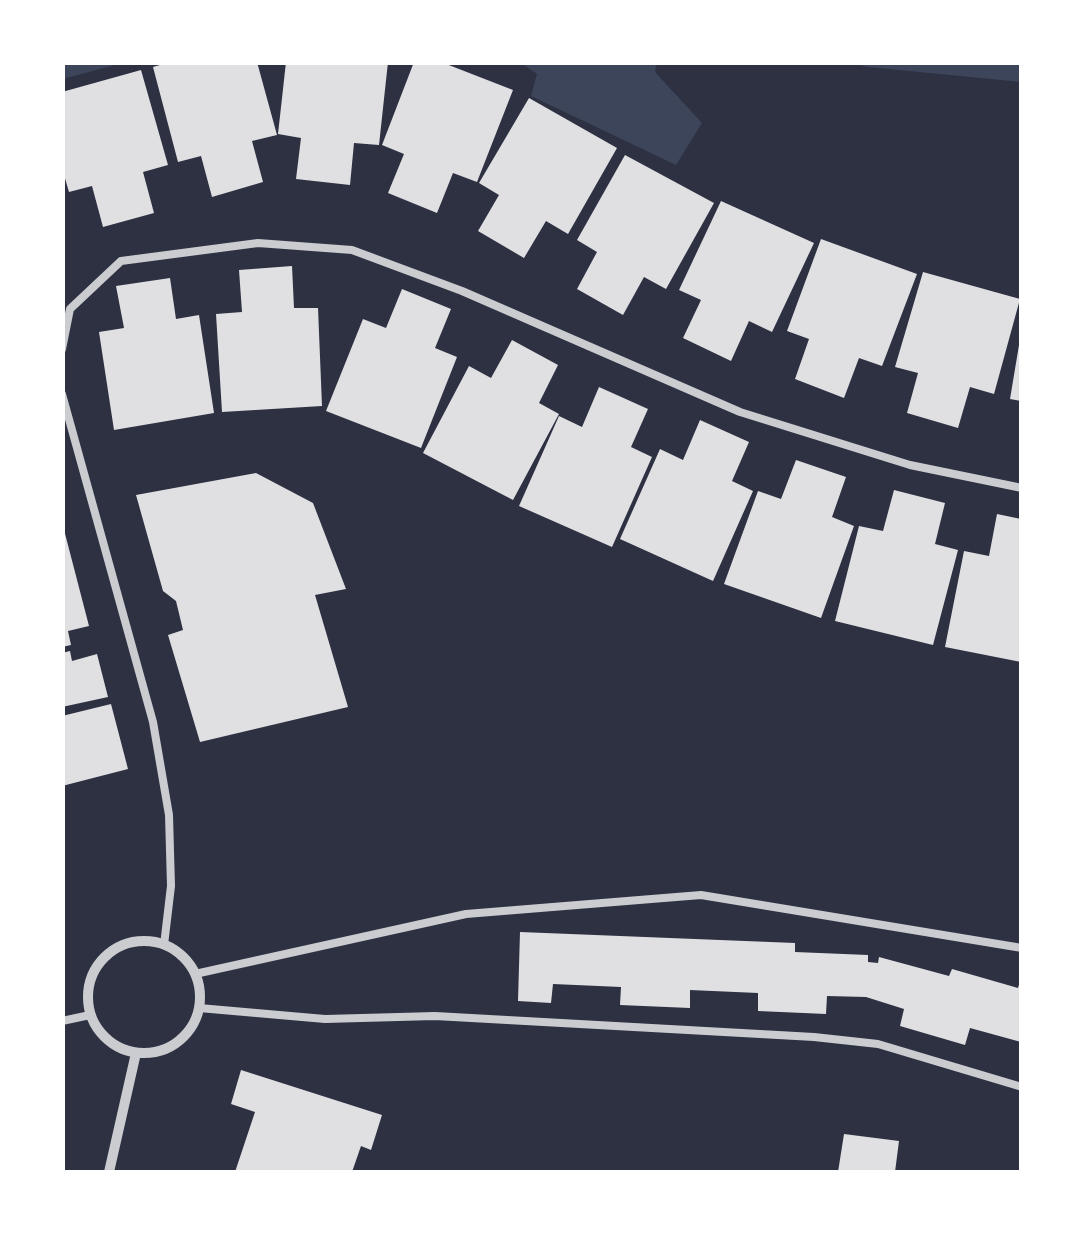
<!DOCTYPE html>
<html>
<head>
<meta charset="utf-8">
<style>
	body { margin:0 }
	#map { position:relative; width:1084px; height:1235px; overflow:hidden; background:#2d3142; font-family:Karla,sans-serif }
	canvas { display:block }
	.frame { position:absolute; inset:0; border:65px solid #fff; pointer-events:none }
</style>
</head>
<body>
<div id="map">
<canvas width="1084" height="1235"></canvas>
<div class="frame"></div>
</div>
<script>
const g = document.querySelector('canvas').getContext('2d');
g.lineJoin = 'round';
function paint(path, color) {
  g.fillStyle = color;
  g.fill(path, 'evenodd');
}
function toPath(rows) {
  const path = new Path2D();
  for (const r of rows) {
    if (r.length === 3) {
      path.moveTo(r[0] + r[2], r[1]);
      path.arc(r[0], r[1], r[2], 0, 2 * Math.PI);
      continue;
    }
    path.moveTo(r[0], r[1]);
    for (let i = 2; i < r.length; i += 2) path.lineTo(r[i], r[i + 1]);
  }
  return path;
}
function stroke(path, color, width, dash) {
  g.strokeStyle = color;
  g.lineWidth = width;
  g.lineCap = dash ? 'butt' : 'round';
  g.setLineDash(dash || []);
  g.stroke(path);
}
const green = toPath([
	[63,62,122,62,122,63,63,79],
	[521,63,657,63,655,72,702,123,676,165,531,96,537,74],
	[852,63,1021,63,1021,82,868,67]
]);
const building = toPath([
	[170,62,257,62,277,135,252,141,263,182,212,197,201,156,178,162,153,67],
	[286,62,388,62,379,145,354,143,350,185,296,179,301,138,278,134],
	[414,62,441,62,513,90,477,182,453,173,437,213,388,193,404,154,382,145],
	[141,70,168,165,143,172,154,213,103,227,92,186,69,192,62,168,62,92],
	[529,98,617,148,568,234,546,221,524,258,478,231,499,195,479,183],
	[625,155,714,203,666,289,644,277,623,315,577,289,597,252,577,240],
	[721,201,814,243,772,332,749,321,731,361,683,338,701,300,679,290],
	[821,239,917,274,882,366,859,358,844,398,795,379,809,339,787,331],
	[292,266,294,308,318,308,322,406,222,412,216,314,242,312,239,270],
	[923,272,1020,299,994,394,970,387,958,428,907,413,918,373,895,367],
	[170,278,176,319,199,315,214,413,114,430,99,332,124,328,116,286],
	[402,289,451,309,435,348,457,357,421,448,326,411,363,319,386,328],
	[512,340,558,365,539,403,559,414,513,500,423,453,469,366,491,378],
	[1019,345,1021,345,1021,401,1010,399],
	[599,387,648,409,631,447,652,457,612,547,519,506,559,416,582,427],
	[700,420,749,442,732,481,753,491,713,581,620,539,660,449,683,460],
	[796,460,846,477,832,517,854,526,821,618,724,584,758,491,781,499],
	[256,473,313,503,346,589,315,595,348,707,200,742,168,635,183,630,176,601,163,591,136,495],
	[894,490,945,503,935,544,958,550,933,645,835,621,859,526,883,531],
	[997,514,1021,519,1021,662,945,647,964,551,989,556],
	[62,522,89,626,68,631,71,645,62,647],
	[70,651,72,661,97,654,108,697,62,707,62,653],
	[111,704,128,769,62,786,62,716],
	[520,932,795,943,795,952,868,955,868,962,878,963,879,957,949,976,952,969,1018,988,1021,978,1021,1042,970,1028,965,1045,900,1026,904,1009,866,997,827,996,826,1014,758,1011,758,993,690,990,690,1008,620,1005,621,987,553,984,551,1003,518,1001],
	[241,1070,382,1115,371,1150,361,1146,352,1172,235,1172,255,1112,231,1104],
	[844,1134,899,1141,895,1172,838,1172]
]);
const service = toPath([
	[62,349,70,309,121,261,258,243,352,250,462,291,740,412,910,465,1022,488],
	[62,394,153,722,169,815,171,886,164,945],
	[195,974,466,914,701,895,1022,948],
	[199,1008,325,1019,435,1016,814,1037,878,1044,1022,1087],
	[62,1021,90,1015]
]);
const minor = toPath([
	[144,997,56],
	[109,1172,136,1053]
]);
paint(green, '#3c4559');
paint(building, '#e0e0e3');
stroke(service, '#caccd0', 8);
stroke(minor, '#caccd0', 10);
</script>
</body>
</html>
